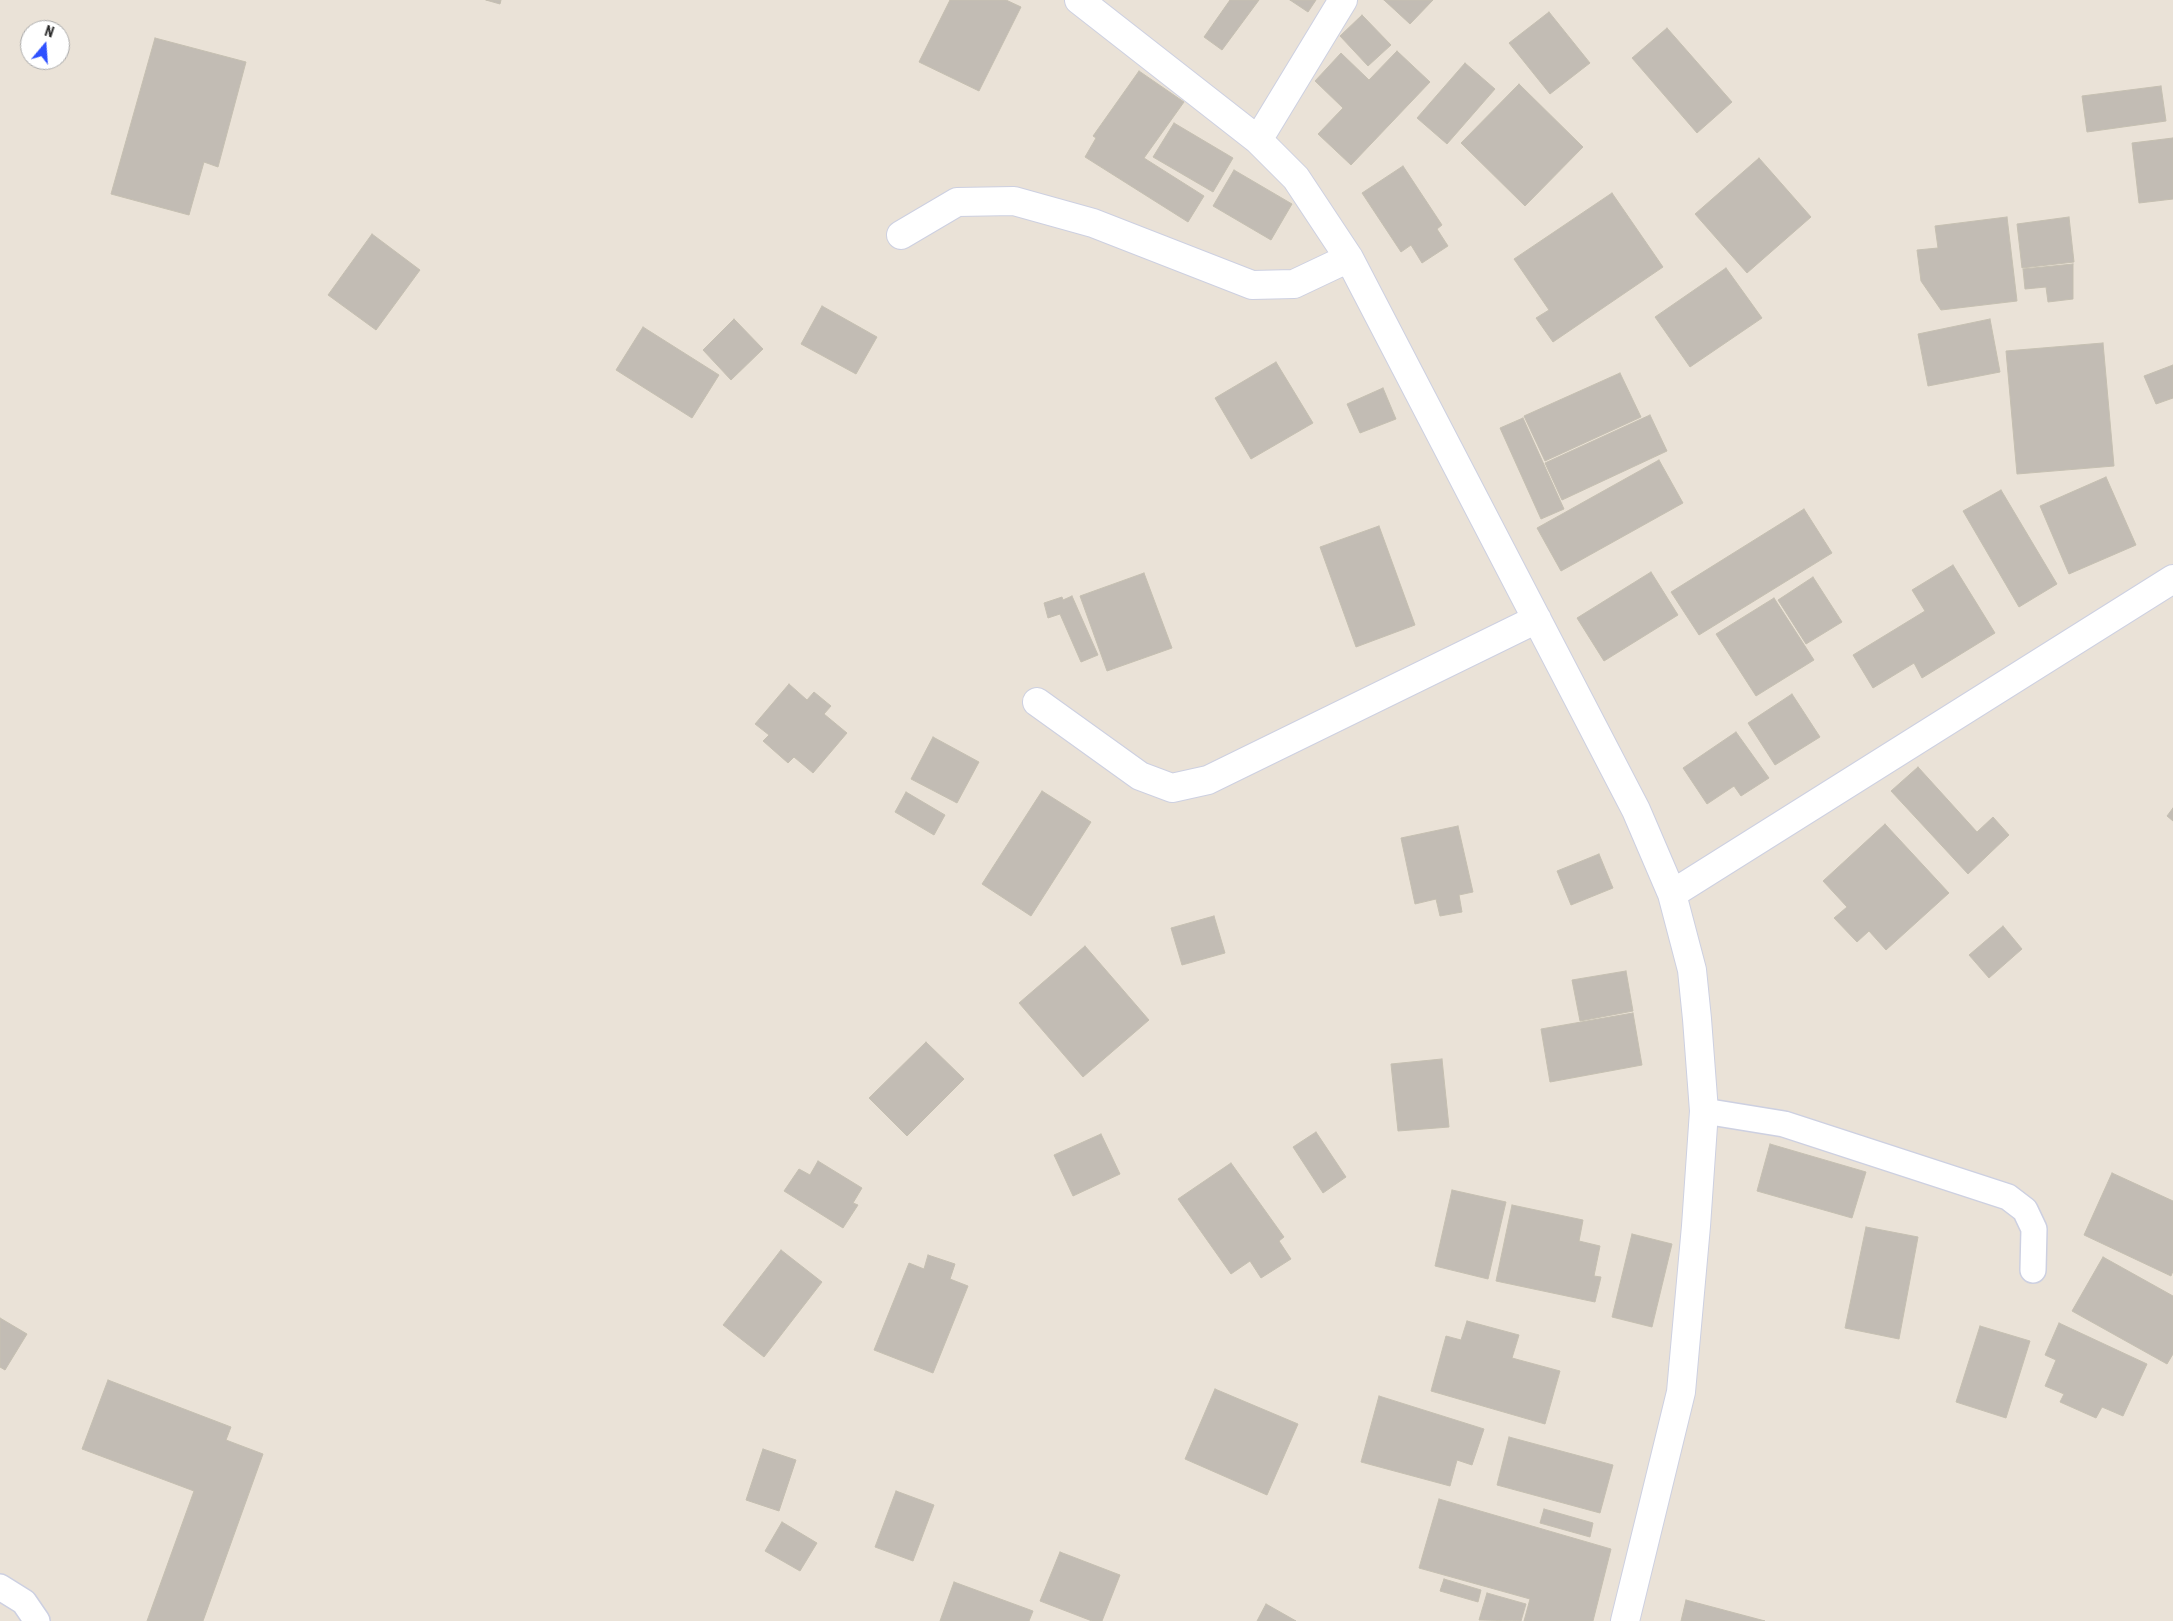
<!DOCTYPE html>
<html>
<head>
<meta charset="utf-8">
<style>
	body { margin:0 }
	#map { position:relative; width:2173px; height:1621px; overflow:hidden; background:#eae2d7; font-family:"Roboto Condensed",sans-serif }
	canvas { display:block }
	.north { position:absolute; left:20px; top:20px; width:50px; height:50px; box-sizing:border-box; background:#fff; border:1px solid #a9a9a9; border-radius:50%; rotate:18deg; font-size:14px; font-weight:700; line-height:20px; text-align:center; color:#272727 }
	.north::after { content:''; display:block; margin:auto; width:18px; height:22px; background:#2f51ff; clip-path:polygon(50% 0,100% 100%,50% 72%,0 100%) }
</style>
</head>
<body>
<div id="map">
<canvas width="2173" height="1621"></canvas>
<div class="north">N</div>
</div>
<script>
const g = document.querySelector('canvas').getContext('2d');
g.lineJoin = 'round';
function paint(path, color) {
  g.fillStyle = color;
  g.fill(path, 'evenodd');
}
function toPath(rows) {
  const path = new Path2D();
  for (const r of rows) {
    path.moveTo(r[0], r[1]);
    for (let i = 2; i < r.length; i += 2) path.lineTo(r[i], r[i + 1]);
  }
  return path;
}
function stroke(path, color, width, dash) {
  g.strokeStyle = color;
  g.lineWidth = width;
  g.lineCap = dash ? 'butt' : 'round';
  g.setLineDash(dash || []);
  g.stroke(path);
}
const building = toPath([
	[486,0,501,0,500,4,486,0],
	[950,0,1006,0,1021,7,979,91,919,62,950,0],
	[1230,0,1259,0,1222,50,1204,37,1230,0],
	[1290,0,1316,0,1308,12,1290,0],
	[1384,0,1433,0,1410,24,1384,0],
	[1549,12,1590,63,1550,94,1509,43,1549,12],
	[1362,15,1391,45,1368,66,1340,36,1362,15],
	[1667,28,1732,102,1697,133,1632,58,1667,28],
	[155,38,246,62,218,167,204,162,189,215,111,194,155,38],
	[1397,51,1430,82,1351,165,1318,134,1343,108,1315,81,1341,53,1369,80,1397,51],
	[1465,63,1495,89,1447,144,1417,118,1465,63],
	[1139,71,1184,102,1144,158,1204,196,1188,222,1085,157,1096,138,1093,136,1139,71],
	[1519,84,1583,147,1525,206,1461,143,1519,84],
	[2161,86,2166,121,2087,132,2082,96,2161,86],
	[1174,123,1233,158,1213,192,1153,157,1174,123],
	[2173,138,2173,199,2139,203,2132,143,2173,138],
	[1759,158,1811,217,1747,273,1695,214,1759,158],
	[1403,166,1442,225,1437,229,1448,246,1422,263,1411,245,1401,252,1362,193,1403,166],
	[1234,170,1292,204,1271,240,1213,206,1234,170],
	[1612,193,1663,267,1553,342,1536,318,1549,310,1514,259,1612,193],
	[2007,217,2017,301,1941,310,1921,281,1917,250,1938,248,1935,226,2007,217],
	[2069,217,2074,262,2022,268,2017,224,2069,217],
	[372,234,420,270,376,330,328,295,372,234],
	[2073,264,2073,299,2048,302,2046,287,2025,289,2023,269,2073,264],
	[1726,268,1762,318,1690,367,1655,317,1726,268],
	[822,306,877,337,856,374,801,344,822,306],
	[734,319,763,349,731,380,703,350,734,319],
	[1990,319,2000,372,1928,386,1918,334,1990,319],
	[643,327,719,375,692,418,616,370,643,327],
	[2103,343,2114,466,2017,474,2006,351,2103,343],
	[1276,362,1313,423,1251,459,1215,398,1276,362],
	[2173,365,2173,398,2156,404,2144,376,2173,365],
	[1620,373,1641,417,1545,461,1524,416,1620,373],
	[1383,388,1396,419,1360,433,1347,404,1383,388],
	[1650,415,1667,451,1562,500,1545,463,1650,415],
	[1523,418,1564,509,1541,519,1500,428,1523,418],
	[1659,460,1683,503,1561,571,1537,528,1659,460],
	[2106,477,2136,545,2069,574,2040,506,2106,477],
	[2001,490,2057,584,2019,607,1963,511,2001,490],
	[1804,509,1832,553,1699,635,1671,592,1804,509],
	[1379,526,1415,625,1356,647,1320,547,1379,526],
	[1953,565,1995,633,1922,678,1914,663,1873,688,1853,655,1925,611,1912,590,1953,565],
	[1651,572,1678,615,1604,661,1577,618,1651,572],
	[1144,573,1172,648,1107,671,1080,596,1144,573],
	[1813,577,1842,622,1806,644,1778,600,1813,577],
	[1072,596,1098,655,1081,662,1060,614,1048,618,1044,603,1062,597,1063,600,1072,596],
	[1774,598,1814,660,1756,696,1716,634,1774,598],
	[789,684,807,700,814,692,831,706,824,714,847,733,813,773,794,757,788,763,763,741,769,735,755,724,789,684],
	[1792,694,1820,737,1775,765,1748,723,1792,694],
	[1736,732,1769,778,1741,796,1734,786,1707,804,1683,768,1736,732],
	[933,737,979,762,957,803,911,779,933,737],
	[1918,767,1977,832,1993,817,2009,835,1968,874,1891,791,1918,767],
	[1042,791,1091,822,1031,916,982,884,1042,791],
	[906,792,945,815,934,835,895,812,906,792],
	[2173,808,2173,821,2167,816,2173,808],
	[1885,824,1949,893,1886,950,1869,931,1857,942,1834,918,1847,907,1823,881,1885,824],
	[1458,826,1473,892,1459,895,1462,912,1440,916,1436,899,1415,904,1401,838,1458,826],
	[1599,854,1613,888,1571,905,1557,871,1599,854],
	[1214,916,1225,953,1182,965,1171,928,1214,916],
	[2003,926,2022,949,1989,978,1969,955,2003,926],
	[1085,946,1149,1020,1083,1077,1019,1003,1085,946],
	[1626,971,1633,1011,1580,1021,1572,980,1626,971],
	[1633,1013,1642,1065,1550,1082,1541,1029,1633,1013],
	[926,1042,964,1079,907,1136,869,1098,926,1042],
	[1442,1059,1449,1127,1398,1131,1391,1064,1442,1059],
	[1316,1132,1346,1177,1323,1193,1293,1147,1316,1132],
	[1101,1134,1120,1174,1073,1196,1054,1155,1101,1134],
	[1770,1144,1866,1172,1852,1218,1757,1191,1770,1144],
	[818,1161,862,1188,853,1203,858,1205,843,1228,784,1191,799,1169,810,1175,818,1161],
	[1231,1163,1284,1237,1279,1241,1291,1259,1261,1278,1250,1261,1231,1274,1178,1199,1231,1163],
	[2112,1173,2173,1201,2173,1271,2171,1276,2084,1235,2112,1173],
	[1452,1190,1506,1202,1488,1279,1435,1266,1452,1190],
	[1512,1205,1583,1220,1579,1241,1600,1246,1594,1276,1601,1277,1595,1302,1496,1281,1512,1205],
	[1866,1227,1918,1237,1899,1339,1845,1328,1866,1227],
	[1632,1234,1672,1244,1652,1327,1612,1317,1632,1234],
	[781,1250,822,1282,764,1357,723,1325,781,1250],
	[928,1255,955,1264,950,1279,968,1286,933,1373,874,1350,909,1263,924,1269,928,1255],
	[2103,1257,2173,1296,2173,1354,2167,1364,2072,1311,2103,1257],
	[0,1318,27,1334,5,1370,0,1367,0,1318],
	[1467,1321,1519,1335,1512,1358,1560,1371,1545,1424,1431,1391,1446,1336,1461,1340,1467,1321],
	[2059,1323,2147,1364,2123,1416,2102,1407,2096,1418,2060,1402,2064,1394,2045,1386,2056,1360,2045,1355,2059,1323],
	[1980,1326,2030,1341,2006,1418,1956,1402,1980,1326],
	[108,1380,231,1427,226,1440,263,1454,203,1621,147,1621,194,1491,82,1449,108,1380],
	[1215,1389,1298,1424,1267,1495,1185,1459,1215,1389],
	[1379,1396,1484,1429,1472,1465,1457,1460,1450,1486,1361,1462,1379,1396],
	[1509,1437,1613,1465,1600,1513,1497,1485,1509,1437],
	[763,1449,796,1460,779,1511,746,1500,763,1449],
	[896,1491,934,1505,913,1561,875,1547,896,1491],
	[1439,1499,1611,1549,1593,1621,1524,1621,1530,1599,1419,1568,1439,1499],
	[1544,1509,1593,1523,1590,1537,1540,1523,1544,1509],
	[782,1522,817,1543,800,1571,765,1551,782,1522],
	[1060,1552,1120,1575,1102,1621,1092,1621,1040,1601,1060,1552],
	[1444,1579,1481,1590,1478,1602,1440,1591,1444,1579],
	[954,1582,1033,1611,1029,1621,940,1621,954,1582],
	[1487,1593,1526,1604,1521,1621,1479,1620,1487,1593],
	[1686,1600,1765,1621,1681,1621,1686,1600],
	[1266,1604,1296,1621,1257,1621,1266,1604]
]);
const service = toPath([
	[1704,1111,1784,1124,2008,1197,2025,1210,2034,1229,2033,1270],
	[0,1587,24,1602,37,1621]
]);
const minor = toPath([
	[1079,0,1258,140,1296,178,1349,258,1636,810,1672,894,1692,970,1697,1019,1704,1111,1696,1226,1681,1392,1625,1621],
	[1258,140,1343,0],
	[901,235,957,202,1014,201,1093,223,1252,285,1294,284,1349,258],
	[1037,702,1140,776,1172,788,1208,780,1537,619],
	[1672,894,2173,579]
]);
paint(building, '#c2bcb4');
stroke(building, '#c5bfb1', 1);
stroke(service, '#cdd0e1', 28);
stroke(minor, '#cdd0e1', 30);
stroke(service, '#fff', 25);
stroke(minor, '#fff', 28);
</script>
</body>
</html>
